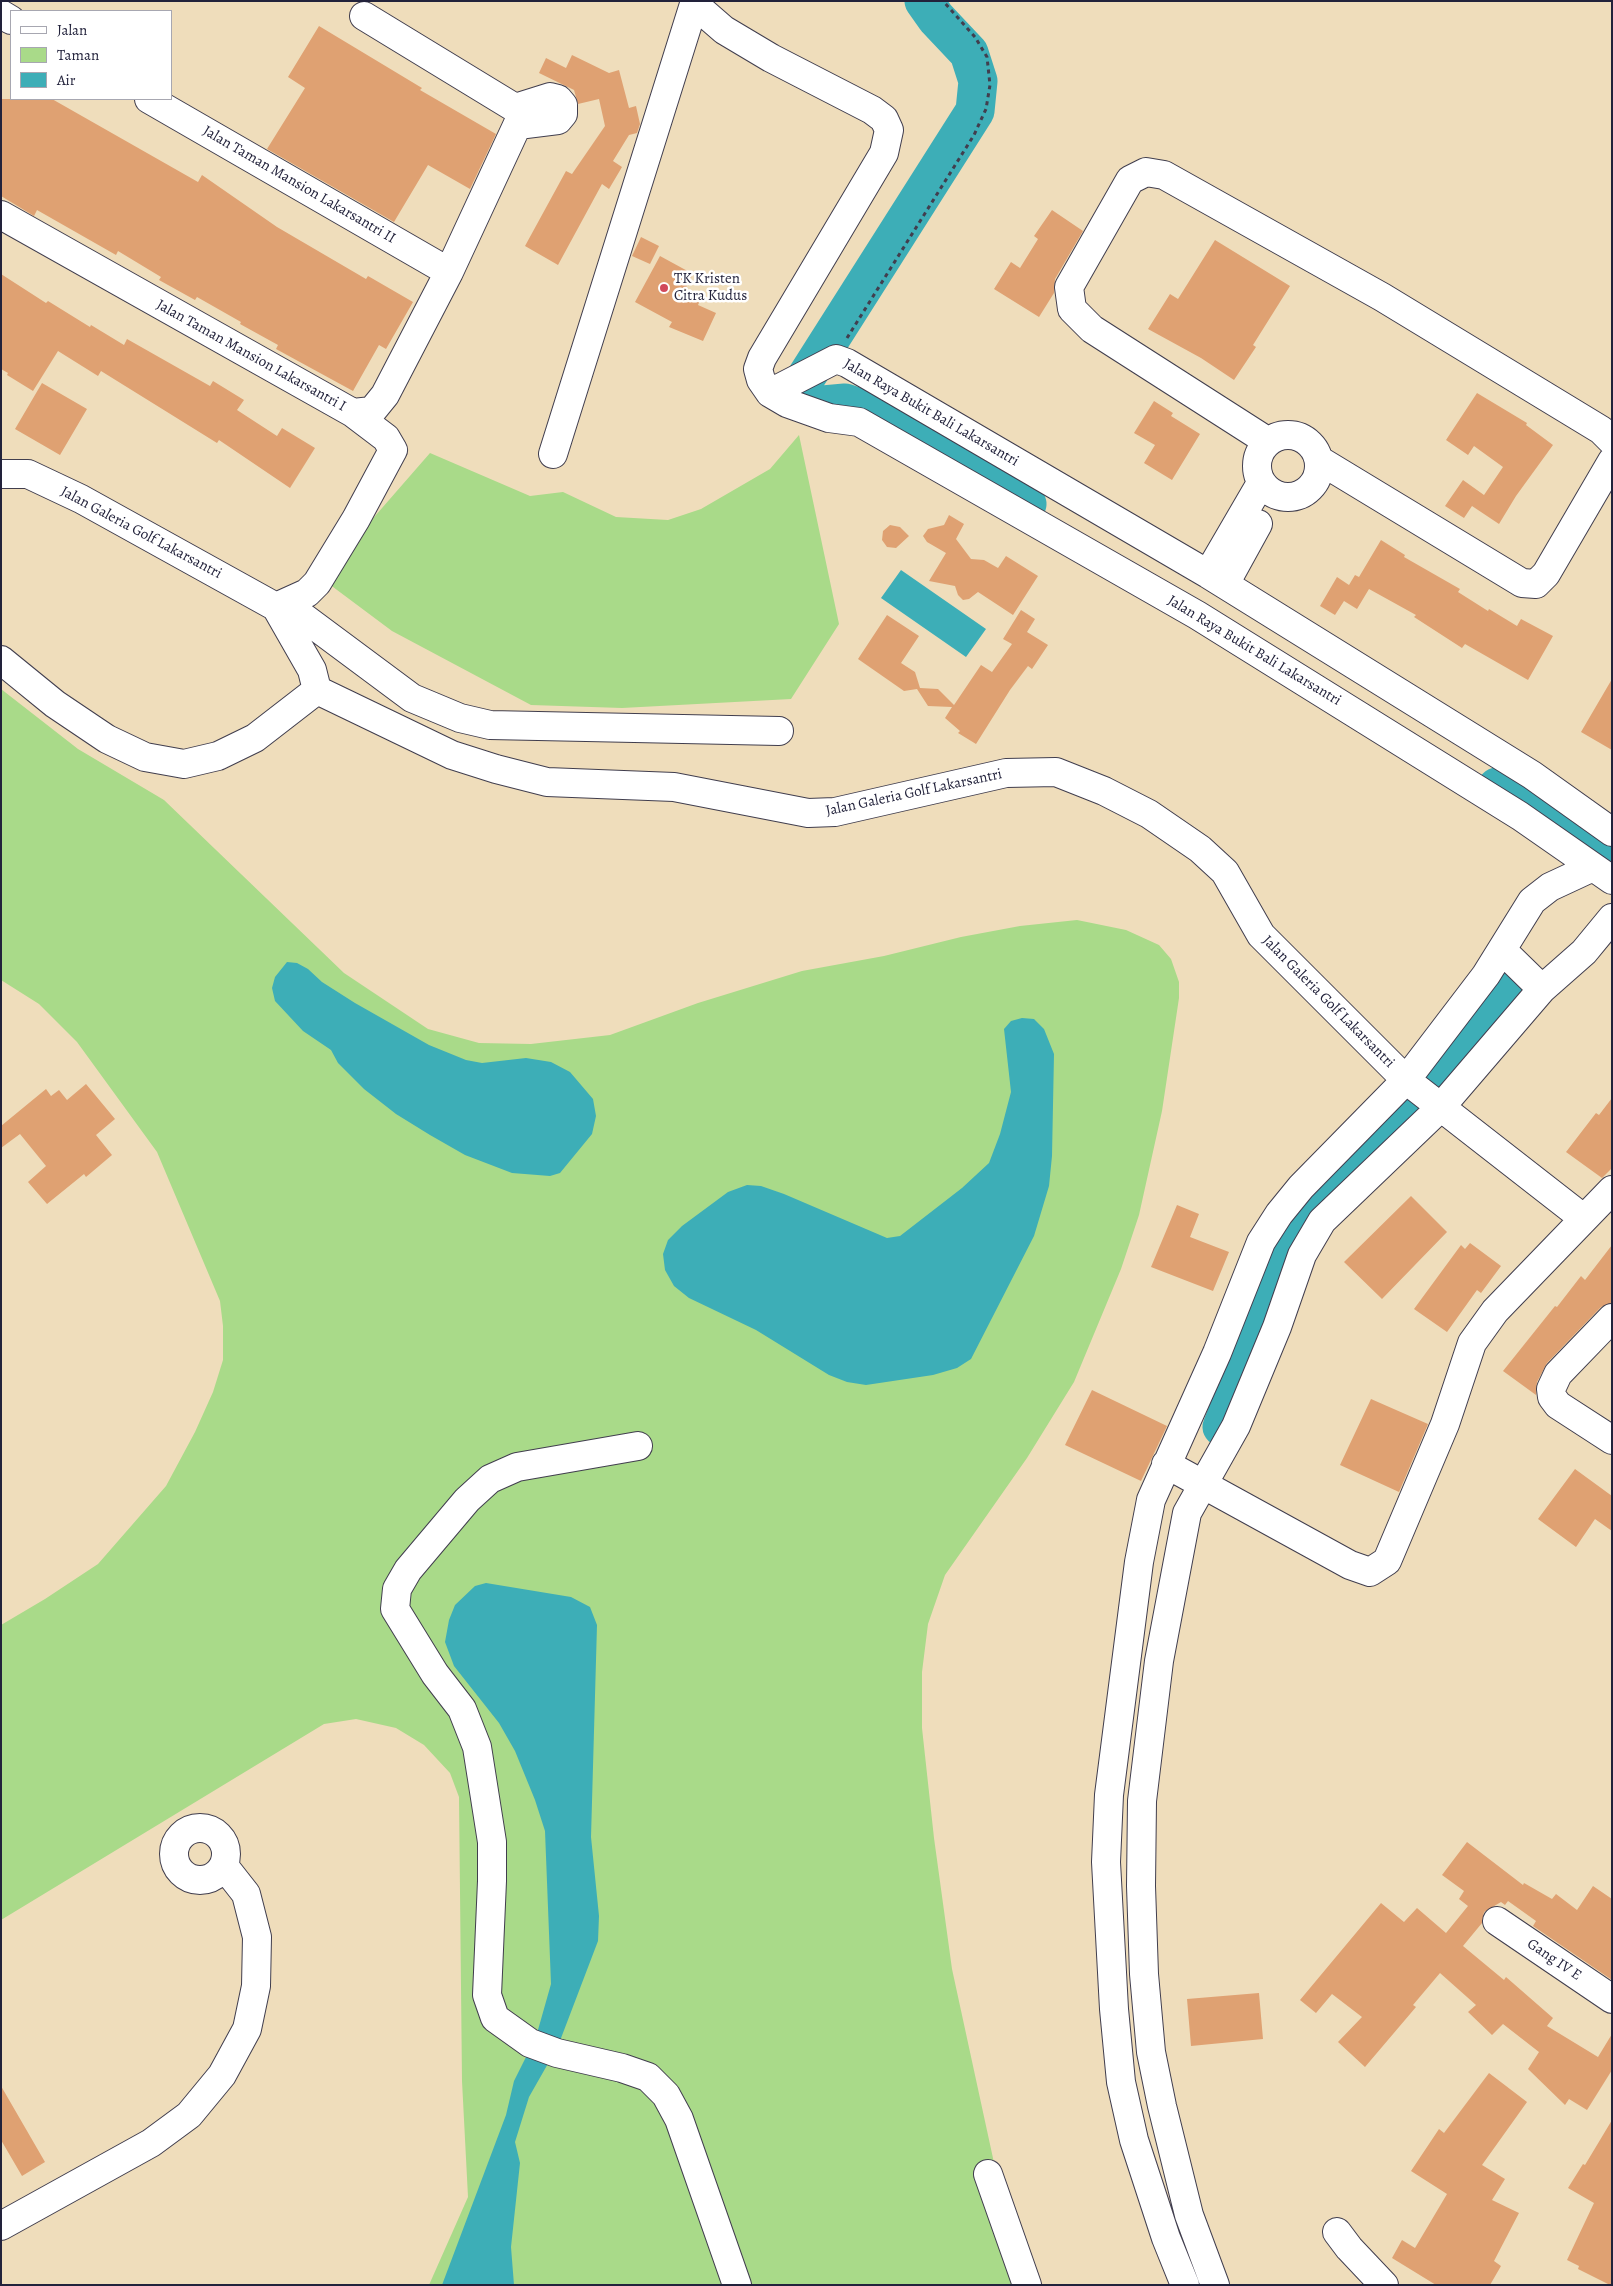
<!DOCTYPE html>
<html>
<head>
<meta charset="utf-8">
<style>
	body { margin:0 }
	#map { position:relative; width:1613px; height:2286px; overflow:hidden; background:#efddbb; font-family:Alegreya,serif }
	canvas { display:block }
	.frame { position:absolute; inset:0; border:2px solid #22223b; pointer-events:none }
	.legend { position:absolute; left:10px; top:10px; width:162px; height:90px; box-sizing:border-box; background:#fff; border:1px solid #a7a7b1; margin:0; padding:6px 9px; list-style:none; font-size:15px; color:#22223b }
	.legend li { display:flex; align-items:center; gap:10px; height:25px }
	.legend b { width:25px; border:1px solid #a7a7b1 }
</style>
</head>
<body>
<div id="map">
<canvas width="1613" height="2286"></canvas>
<div class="frame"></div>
<ul class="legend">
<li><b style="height:6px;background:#fff"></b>Jalan</li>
<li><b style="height:14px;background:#a9da89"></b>Taman</li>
<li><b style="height:14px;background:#3daeb7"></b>Air</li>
</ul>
</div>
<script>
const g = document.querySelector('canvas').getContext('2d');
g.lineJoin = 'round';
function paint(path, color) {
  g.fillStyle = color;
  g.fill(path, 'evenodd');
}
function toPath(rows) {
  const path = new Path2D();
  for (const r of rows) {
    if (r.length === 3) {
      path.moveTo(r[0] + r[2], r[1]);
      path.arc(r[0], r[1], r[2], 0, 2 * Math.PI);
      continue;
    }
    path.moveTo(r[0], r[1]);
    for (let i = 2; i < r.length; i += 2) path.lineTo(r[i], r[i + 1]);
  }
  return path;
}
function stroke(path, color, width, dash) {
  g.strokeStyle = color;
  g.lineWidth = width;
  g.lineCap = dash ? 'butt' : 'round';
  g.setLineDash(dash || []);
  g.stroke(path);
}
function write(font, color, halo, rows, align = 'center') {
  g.font = font + ' Alegreya,serif';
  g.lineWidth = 5;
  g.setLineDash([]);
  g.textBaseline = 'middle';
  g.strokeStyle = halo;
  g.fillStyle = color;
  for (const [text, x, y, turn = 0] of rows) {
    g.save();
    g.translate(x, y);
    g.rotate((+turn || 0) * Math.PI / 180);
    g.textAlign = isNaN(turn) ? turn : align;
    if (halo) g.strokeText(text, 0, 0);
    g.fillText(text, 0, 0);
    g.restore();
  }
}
const green = toPath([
	[799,435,839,624,791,699,622,708,531,705,392,631,321,578,430,453,530,496,563,492,616,517,668,520,701,509,770,469],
	[1,689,78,749,164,800,344,973,428,1029,479,1043,531,1044,610,1035,698,1003,802,971,884,956,961,937,1020,926,1077,920,1126,930,1159,945,1171,959,1179,982,1179,998,1162,1111,1139,1215,1121,1269,1074,1382,1027,1458,945,1575,928,1624,922,1672,922,1728,934,1838,952,1969,996,2172,1038,2285,429,2285,468,2197,462,2081,459,1797,450,1773,424,1745,396,1728,356,1719,324,1724,1,1920,1,1625,45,1599,98,1564,166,1486,195,1432,213,1392,223,1360,223,1326,220,1301,157,1152,77,1042,39,1004,1,980]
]);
const water = toPath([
	[901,570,986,629,966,657,881,598],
	[287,962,297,963,308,969,322,982,355,1003,429,1045,466,1060,482,1063,526,1058,551,1062,570,1072,593,1099,596,1116,592,1134,560,1173,550,1176,512,1173,465,1155,430,1135,396,1114,364,1089,338,1063,331,1050,303,1031,275,1001,272,988,275,977],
	[1022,1018,1034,1019,1044,1029,1054,1054,1052,1156,1049,1186,1034,1236,971,1359,957,1368,933,1375,866,1385,847,1382,829,1375,756,1330,689,1298,674,1286,665,1270,663,1254,668,1240,682,1226,728,1192,747,1185,761,1186,784,1194,887,1238,900,1236,962,1188,989,1163,1000,1134,1011,1092,1004,1029,1011,1021],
	[486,1583,571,1597,590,1607,597,1625,591,1837,599,1916,598,1941,558,2046,529,2097,515,2142,520,2163,511,2247,514,2285,442,2285,506,2115,514,2081,536,2037,551,1984,545,1831,535,1800,515,1751,499,1723,454,1666,445,1642,449,1620,455,1605,475,1586]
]);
const river = toPath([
	[803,382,975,111,978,81,969,53,936,18,924,1],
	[812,406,845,403,880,415,1027,504],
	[1497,787,1612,857],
	[1441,1074,1519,985],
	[1222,1427,1280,1272,1295,1243,1405,1112]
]);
const building = toPath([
	[319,26,422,88,420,90,496,134,470,189,428,165,394,222,267,149,305,88,288,77],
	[572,55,609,73,619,70,629,108,636,106,640,124,637,133,629,135,613,161,622,167,609,189,602,184,558,265,525,246,566,171,572,174,605,126,599,99,578,104,574,90,539,73,546,58,566,68],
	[1,99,52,99,198,182,202,175,277,227,366,279,368,276,413,302,386,349,379,345,353,391,276,349,278,345,240,324,241,322,197,297,195,300,159,280,161,277,118,251,116,255,37,210,34,216,1,196],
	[1052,210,1083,231,1055,279,1054,293,1039,317,994,289,1011,262,1020,268,1038,239,1034,236],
	[641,237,659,246,650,264,632,256],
	[1215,240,1290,286,1253,345,1256,347,1234,380,1201,358,1148,329,1170,294,1178,299],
	[660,256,693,274,684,291,701,298,698,305,716,313,703,341,669,327,672,322,635,302],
	[1,274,46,303,48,301,90,327,91,325,124,345,127,339,210,386,213,381,244,400,237,410,277,436,282,428,315,448,290,488,219,440,217,443,101,371,98,376,58,351,33,391,7,375,8,373,1,369],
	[42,383,87,409,60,455,15,429],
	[1477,393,1527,423,1526,425,1553,445,1516,496,1499,524,1472,506,1464,518,1445,506,1463,480,1484,495,1503,467,1474,446,1468,455,1446,440],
	[1154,401,1173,413,1171,416,1200,434,1172,480,1144,463,1155,445,1134,433],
	[949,515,964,524,956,539,971,559,984,560,998,568,1006,556,1038,576,1013,615,978,592,969,599,963,600,958,595,955,586,929,581,946,553,927,542,923,536,928,529,944,525],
	[890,525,900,527,909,536,896,548,887,547,882,540,883,531],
	[1381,540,1405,555,1404,557,1460,589,1458,592,1488,611,1489,609,1517,626,1521,619,1553,636,1528,680,1465,644,1462,648,1414,617,1416,615,1369,589,1357,609,1344,601,1335,615,1320,606,1337,577,1349,585,1355,575,1359,577],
	[1021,610,1035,619,1027,632,1048,645,1032,669,1028,666,1010,690,976,744,958,733,960,731,945,718,952,707,928,706,917,689,904,691,858,659,887,615,919,636,901,663,915,672,920,688,938,689,954,705,981,665,992,672,1012,644,1003,639],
	[1612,679,1612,750,1581,732],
	[86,1084,115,1119,96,1135,112,1155,86,1177,84,1174,47,1204,28,1182,46,1166,20,1134,1,1148,1,1126,46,1089,51,1096,59,1090,67,1100],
	[1612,1098,1612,1168,1602,1178,1566,1152,1596,1113,1599,1115],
	[1411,1196,1447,1232,1382,1299,1344,1262],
	[1177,1205,1199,1214,1190,1237,1229,1252,1213,1291,1151,1267],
	[1470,1243,1501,1266,1481,1293,1477,1290,1447,1332,1414,1309,1461,1245,1465,1249],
	[1612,1245,1612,1303,1601,1307,1547,1363,1537,1382,1536,1395,1503,1371,1555,1306,1557,1307,1581,1276,1585,1280],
	[1092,1390,1167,1426,1141,1481,1065,1445],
	[1371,1399,1428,1424,1399,1492,1340,1465],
	[1575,1469,1612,1496,1612,1531,1595,1519,1576,1547,1538,1519],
	[1467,1842,1523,1885,1524,1883,1552,1899,1556,1894,1577,1910,1593,1886,1612,1899,1612,1980,1533,1926,1536,1921,1508,1901,1505,1905,1501,1902,1484,1912,1482,1923,1463,1946,1504,1980,1506,1977,1553,2018,1547,2026,1598,2057,1612,2034,1612,2070,1587,2110,1569,2099,1565,2105,1528,2069,1539,2052,1503,2024,1492,2035,1468,2012,1476,2005,1440,1973,1413,2005,1416,2007,1365,2067,1338,2042,1362,2017,1332,1994,1316,2013,1300,2000,1381,1903,1404,1922,1417,1908,1446,1933,1468,1906,1459,1899,1464,1891,1442,1875],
	[1259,1993,1263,2039,1191,2046,1187,1999],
	[1489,2073,1527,2102,1482,2165,1505,2179,1492,2200,1519,2213,1494,2261,1501,2266,1490,2285,1436,2285,1392,2258,1402,2240,1415,2248,1447,2194,1411,2171,1439,2129,1444,2133],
	[1,2086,45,2162,22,2176,1,2140],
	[1612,2120,1612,2285,1610,2285,1578,2269,1579,2266,1567,2260,1594,2203,1568,2188,1583,2164,1585,2165]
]);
const path = toPath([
	[847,338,974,135,986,109,990,85,987,57,975,37,943,1]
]);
const minor = toPath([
	[694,4,724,30,771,58,872,110,884,119,889,130,884,153,762,358,758,369,761,380,770,393,787,403,829,418,859,422,1197,615,1520,816,1612,880],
	[1,14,11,20],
	[149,99,449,272],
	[515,108,550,97,558,99,563,105,563,114,558,120,518,125],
	[1,215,353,413,372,411,385,395,449,272,521,117,515,108,364,16],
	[770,393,836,359,847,363,1208,574,1532,775,1612,832],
	[1288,466,31],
	[1267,441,1092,329,1072,309,1069,287,1130,180,1146,172,1164,175,1382,297,1601,430,1612,441],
	[553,454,695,1],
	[1319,460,1522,583,1536,584,1546,574,1612,461],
	[1,474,28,474,81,499,276,607,312,670,317,690,452,755,496,769,547,782,674,787,808,813,835,812,1006,773,1056,772,1104,791,1149,814,1200,849,1225,872,1261,935,1406,1080,1583,1218],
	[1208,574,1261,483],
	[1225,584,1258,524],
	[276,607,295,611,412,698,460,718,490,725,779,731],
	[276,607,307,593,317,583,356,519,393,450,386,438,353,413],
	[1,660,55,704,107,739,145,757,184,764,218,756,255,738,317,690],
	[1502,950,1542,989],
	[1612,1318,1558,1374,1551,1389,1552,1397,1558,1405,1612,1440],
	[638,1446,517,1467,490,1479,467,1500,408,1570,397,1589,395,1609,435,1674,462,1709,477,1747,492,1842,492,1881,487,1995,495,2018,530,2043,557,2053,622,2068,648,2077,666,2095,679,2119,737,2285],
	[1166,1464,1350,1565,1370,1572,1387,1561,1445,1424,1472,1343,1495,1311,1612,1190],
	[200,1854,26],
	[1497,1921,1612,1999],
	[988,2174,1027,2285],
	[1,2226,151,2143,189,2115,222,2075,247,2029,256,1986,257,1937,246,1894,224,1866],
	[1337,2232,1349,2248,1384,2285],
	[1185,2285,1166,2238,1134,2140,1121,2082,1114,2009,1106,1862,1109,1795,1139,1562,1151,1500,1217,1353,1261,1242,1279,1214,1301,1187,1406,1080,1486,975,1532,901,1550,887,1593,867],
	[1215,2285,1189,2215,1162,2106,1151,2052,1144,1974,1141,1886,1142,1801,1159,1661,1187,1513,1236,1426,1277,1327,1302,1255,1322,1221,1440,1108,1542,989,1584,952,1612,918]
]);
const markers = [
	[664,288,5,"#d1495b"]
];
const streetNames = [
	["Jalan Taman Mansion Lakarsantri II",299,185,30],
	["Jalan Taman Mansion Lakarsantri I",251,356,29],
	["Jalan Raya Bukit Bali Lakarsantri",931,413,30],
	["Jalan Galeria Golf Lakarsantri",141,533,28],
	["Jalan Raya Bukit Bali Lakarsantri",1254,651,31],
	["Jalan Galeria Golf Lakarsantri",914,793,-12],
	["Jalan Galeria Golf Lakarsantri",1328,1002,45],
	["Gang IV E",1554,1960,34]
];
const poiNames = [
	["TK Kristen",674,279],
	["Citra Kudus",674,296]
];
paint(green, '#a9da89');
paint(water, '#3daeb7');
stroke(river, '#3daeb7', 39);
paint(building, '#dfa172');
stroke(minor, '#413e4e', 30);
stroke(path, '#413e4e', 3, [4, 4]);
stroke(minor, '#fff', 28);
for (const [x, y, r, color] of markers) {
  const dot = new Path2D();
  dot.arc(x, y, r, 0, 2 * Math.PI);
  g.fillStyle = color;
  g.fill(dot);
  stroke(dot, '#fff', 2);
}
write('15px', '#22223b', '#fff', streetNames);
write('15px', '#22223b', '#fff', poiNames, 'left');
</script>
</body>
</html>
